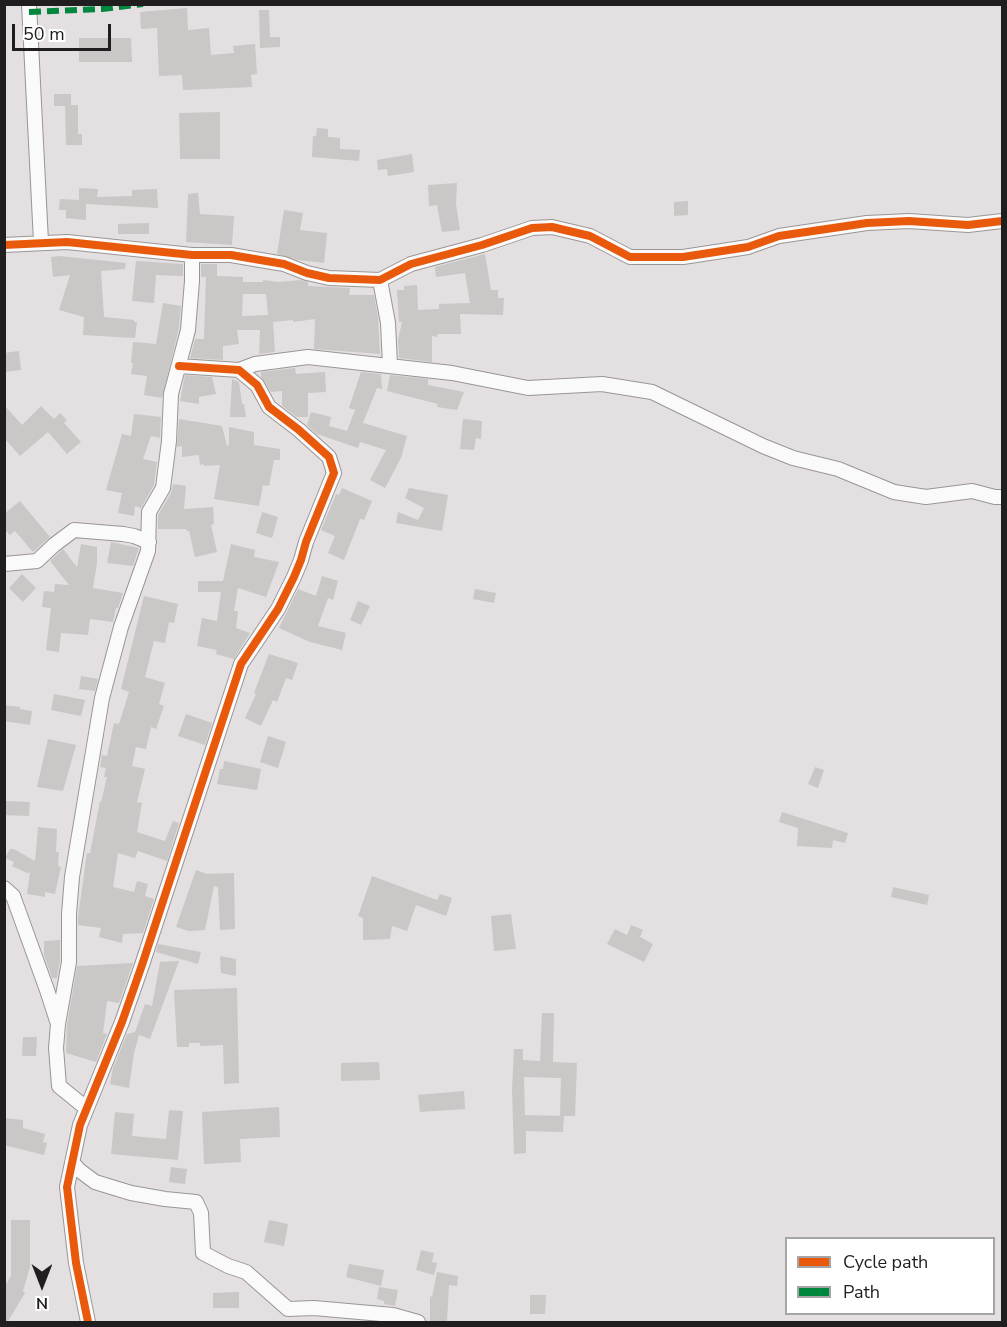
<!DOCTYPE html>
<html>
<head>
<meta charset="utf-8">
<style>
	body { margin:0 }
	#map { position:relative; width:1007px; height:1327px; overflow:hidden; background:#e4dfe0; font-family:"Nunito Sans",sans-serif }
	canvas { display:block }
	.frame { position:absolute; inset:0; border:6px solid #201e1e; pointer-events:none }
	.legend { position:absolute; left:785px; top:1237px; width:210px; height:78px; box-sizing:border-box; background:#fff; border:2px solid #a6a5a5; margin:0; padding:8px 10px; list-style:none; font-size:18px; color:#201e1e }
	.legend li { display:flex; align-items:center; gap:12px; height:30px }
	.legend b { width:30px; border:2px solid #a6a5a5 }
	.north { position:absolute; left:12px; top:1255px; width:60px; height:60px; -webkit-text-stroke:4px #fff; paint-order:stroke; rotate:180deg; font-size:16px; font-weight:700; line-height:24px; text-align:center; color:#201e1e }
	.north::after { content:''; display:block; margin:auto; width:21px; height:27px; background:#201e1e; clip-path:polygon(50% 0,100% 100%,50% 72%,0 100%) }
	.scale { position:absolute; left:12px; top:24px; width:99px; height:27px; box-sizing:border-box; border:3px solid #201e1e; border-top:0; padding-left:8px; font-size:18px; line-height:21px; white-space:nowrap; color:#201e1e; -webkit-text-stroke:4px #fff; paint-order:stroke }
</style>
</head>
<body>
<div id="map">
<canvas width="1007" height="1327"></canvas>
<div class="frame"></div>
<ul class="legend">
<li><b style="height:8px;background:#e8590c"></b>Cycle path</li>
<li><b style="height:8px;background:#00873e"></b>Path</li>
</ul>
<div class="north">N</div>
<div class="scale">50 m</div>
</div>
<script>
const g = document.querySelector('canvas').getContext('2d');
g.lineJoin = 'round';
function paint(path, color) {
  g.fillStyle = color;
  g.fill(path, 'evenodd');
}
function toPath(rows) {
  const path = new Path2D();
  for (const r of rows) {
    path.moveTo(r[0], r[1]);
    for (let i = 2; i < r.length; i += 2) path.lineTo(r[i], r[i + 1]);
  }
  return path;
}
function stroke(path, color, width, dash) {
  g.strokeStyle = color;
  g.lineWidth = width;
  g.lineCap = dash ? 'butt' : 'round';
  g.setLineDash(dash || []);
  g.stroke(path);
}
const building = toPath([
	[187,8,188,30,209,28,211,55,234,53,233,46,255,44,257,74,251,75,252,87,183,90,182,75,159,76,157,28,141,29,140,12],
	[259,10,269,10,270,37,280,37,280,47,260,48],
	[79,38,131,38,132,62,79,62],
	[54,94,71,94,71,105,78,105,78,134,82,134,82,145,66,145,65,106,54,106],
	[220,112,220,159,180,159,179,113],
	[317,128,328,129,328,137,340,138,340,149,360,150,359,161,312,157,313,136,316,136],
	[412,154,414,172,388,176,387,169,378,170,377,160],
	[457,183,456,204,460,230,442,232,437,205,429,206,428,185],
	[79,188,98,189,97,197,132,196,132,190,157,189,158,208,86,204,86,220,66,218,66,210,59,210,60,199,79,200],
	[198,193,200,214,234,216,232,245,186,242,188,194],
	[688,201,688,215,674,216,674,202],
	[284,210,303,213,300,230,327,233,324,263,298,260,277,254],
	[149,223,149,234,118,234,118,224],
	[485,254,491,290,498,290,498,298,504,298,503,315,460,314,461,334,438,334,437,337,432,336,432,362,399,358,398,340,402,322,399,322,397,290,404,290,404,286,417,285,418,310,439,309,439,304,470,303,465,273,436,277,435,267],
	[60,256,126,263,125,269,101,271,104,317,134,320,134,322,137,322,135,338,83,335,84,317,59,310,70,275,53,277,51,257],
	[136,261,183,264,183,276,156,275,154,303,132,301],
	[201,264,217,264,217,276,243,277,243,282,263,282,263,280,278,282,301,280,308,282,308,286,350,288,349,295,374,295,378,318,380,354,314,349,315,319,293,322,293,320,273,322,275,352,259,354,260,330,237,330,239,344,223,346,223,360,190,358,195,339,204,339,206,277,201,277],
	[243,294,266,294,268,315,242,316],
	[163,303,181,306,179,328,162,398,144,395,147,376,131,374,133,363,131,363,133,342,156,344],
	[19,351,21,370,4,372,4,353],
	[295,368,296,374,325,372,326,392,308,393,308,417,297,417,282,406,282,391,271,392,261,377,261,372],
	[361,372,381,374,382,389,377,388,363,423,407,436,401,458,385,488,370,480,386,450,360,442,358,448,317,434,307,425,311,412,331,417,329,426,347,431,355,410,349,408],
	[185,375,212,377,216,394,199,397,199,404,180,401],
	[390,375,428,379,428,385,464,392,457,410,437,407,438,404,387,391],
	[232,379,239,382,242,404,244,404,246,417,230,417],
	[4,405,22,425,41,406,54,419,60,413,67,420,64,423,81,442,67,454,48,432,20,456,4,438],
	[134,414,161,417,160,438,151,436,143,459,157,462,154,485,141,508,135,506,134,516,118,513,122,493,106,490,122,434,131,436],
	[179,419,222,426,227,446,229,445,229,427,254,432,254,445,280,449,280,460,274,460,269,486,263,485,259,506,214,499,220,465,204,466,204,464,200,465,199,455,182,457,182,446,177,447],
	[463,419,482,421,481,439,476,438,474,450,460,449],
	[173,484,186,486,184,509,213,507,214,524,211,525,217,552,195,557,189,531,187,531,186,529,158,529,158,515,171,493],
	[342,488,372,501,364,520,360,519,344,560,328,553,335,536,321,530,336,494,339,495],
	[409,488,448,495,442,531,396,523,398,512,418,520,424,508,405,498],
	[20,501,50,537,33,552,15,531,10,535,4,529,4,514],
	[262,512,278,517,272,538,256,533],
	[111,542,139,548,133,566,107,563],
	[81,544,97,547,97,563,93,588,123,593,118,608,116,608,113,622,90,619,88,635,61,633,59,652,46,650,51,608,42,607,44,591,54,592,55,584,69,585,50,561,63,549,77,567],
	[231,544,255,550,254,557,279,562,266,597,238,588,234,611,238,611,236,628,250,633,234,659,216,654,217,650,197,646,202,618,217,621,221,592,198,592,198,581,223,581],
	[22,574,36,588,23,602,9,588],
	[322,576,338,581,333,600,328,598,318,626,346,633,342,650,310,642,279,628,298,589,316,596],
	[475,589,496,593,494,603,473,599],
	[144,596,178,604,174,623,169,622,165,643,154,641,145,677,165,683,159,704,164,706,156,729,151,727,146,749,136,747,132,766,145,769,137,802,142,803,137,832,165,841,173,821,179,823,167,861,138,851,135,858,118,853,113,887,134,892,137,881,148,884,145,896,154,899,143,933,123,934,122,943,99,937,101,928,78,925,78,917,87,853,90,853,100,801,101,802,107,777,104,777,106,768,100,767,102,755,107,756,114,723,119,724,129,692,121,689],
	[358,601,370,606,361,625,350,620],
	[269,654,298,663,292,680,286,678,277,702,273,700,261,726,245,718,256,694,254,693],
	[81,676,98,679,95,691,79,689],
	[54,694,85,700,81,716,51,710],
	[4,705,20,707,20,709,32,711,30,725,4,721],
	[186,714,212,723,205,745,178,736],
	[268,736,286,742,278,768,260,762],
	[48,739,76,745,63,791,37,787],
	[224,761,261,769,257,790,217,784,220,769,223,769],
	[815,767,824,770,818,788,808,784],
	[4,801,30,802,29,816,4,815],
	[782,812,848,833,845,843,833,840,832,848,797,846,798,828,779,822],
	[38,827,57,829,56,852,59,852,58,866,61,867,55,894,45,892,45,897,27,894,30,872,27,873,12,866,14,862,5,858,10,849,14,849,35,861],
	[196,870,207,874,234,873,235,929,220,930,218,887,214,886,205,930,189,931,176,927],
	[372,876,437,900,440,894,452,898,446,916,416,905,407,931,392,926,390,939,363,940,363,918,358,916],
	[893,887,929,895,927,905,891,897],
	[511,914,516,949,494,951,491,916],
	[631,925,643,930,640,937,653,944,644,962,607,944,615,929,627,935],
	[60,940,60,961,57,978,52,978,44,955,44,941],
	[158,944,201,952,198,964,156,952],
	[220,956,236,959,236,976,221,973],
	[179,961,150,1039,139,1035,134,1053,129,1088,110,1084,113,1068,127,1034,135,1032,145,1004,152,1006,160,962],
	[133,963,119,1003,107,1001,103,1033,107,1034,96,1062,66,1053,67,1025,77,966],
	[237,988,239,1083,224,1084,223,1045,200,1046,200,1043,189,1043,189,1047,177,1047,174,990],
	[542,1013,554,1013,553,1062,577,1063,575,1116,560,1116,561,1078,524,1077,525,1115,564,1116,563,1132,526,1131,526,1153,514,1154,512,1090,514,1049,523,1049,523,1060,540,1061],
	[23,1037,37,1037,36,1056,22,1056],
	[379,1062,380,1080,341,1081,341,1063],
	[464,1091,465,1109,420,1112,418,1095],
	[279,1107,280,1137,240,1139,241,1162,204,1164,202,1112],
	[169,1110,183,1111,178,1160,111,1154,115,1112,134,1114,132,1136,166,1139],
	[4,1118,23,1120,23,1128,45,1134,43,1142,47,1143,44,1155,4,1145],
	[171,1167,187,1169,185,1184,169,1182],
	[11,1220,30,1220,30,1267,23,1291,25,1293,7,1323,4,1323,4,1287,11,1276],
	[269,1220,288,1224,284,1246,264,1242],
	[421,1250,434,1253,432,1262,437,1263,434,1275,416,1270],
	[349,1264,384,1270,381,1286,346,1277],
	[437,1272,458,1276,457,1286,449,1285,447,1321,430,1321,430,1296,432,1297],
	[379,1287,398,1290,395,1306,384,1304,384,1301,377,1299],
	[239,1292,239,1308,213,1308,213,1293],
	[530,1295,546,1295,545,1314,530,1314]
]);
const minor = toPath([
	[29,4,41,242],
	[4,245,67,242,192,255,231,255,284,264,307,273,329,278,380,280,411,264,482,245,532,228,552,227,590,236,630,257,683,257,748,247,779,236,867,223,909,221,968,225,1002,221],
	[380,280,388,323,390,365],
	[239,370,255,364,308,357,452,373,528,388,602,384,652,392,763,446,793,458,838,469,894,492,926,497,972,491,995,497,1002,497],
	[4,564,37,561,54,545,74,530,123,534,134,536,149,542],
	[4,888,13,896,47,990,58,1024,56,1048,59,1086,86,1108],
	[58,1024,69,962,69,914,72,877,102,698,121,627,148,551,149,512,163,488,169,441,171,394,188,330,192,281,192,255],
	[72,1162,79,1170,95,1182,131,1193,165,1199,196,1202,201,1213,203,1253,228,1266,246,1272,288,1309,314,1308,393,1315,418,1322],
	[88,1322,76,1263,67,1187,80,1125,122,1022,142,965,241,664,278,609,294,577,301,560,306,542,334,473,329,457,299,430,269,407,257,385,239,370,179,366]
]);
const quiet = toPath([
	[29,12,102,9,143,4]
]);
const cycleway = toPath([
	[4,245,67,242,192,255,231,255,284,264,307,273,329,278,380,280,411,264,482,245,532,228,552,227,590,236,630,257,683,257,748,247,779,236,867,223,909,221,968,225,1002,221],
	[88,1322,76,1263,67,1187,80,1125,122,1022,142,965,241,664,278,609,294,577,301,560,306,542,334,473,329,457,299,430,269,407,257,385,239,370,179,366]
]);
paint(building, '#cac7c7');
stroke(minor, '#999696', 16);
stroke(minor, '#fbfafa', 14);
stroke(quiet, '#00873e', 6, [12, 6]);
stroke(cycleway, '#e8590c', 8);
</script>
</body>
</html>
